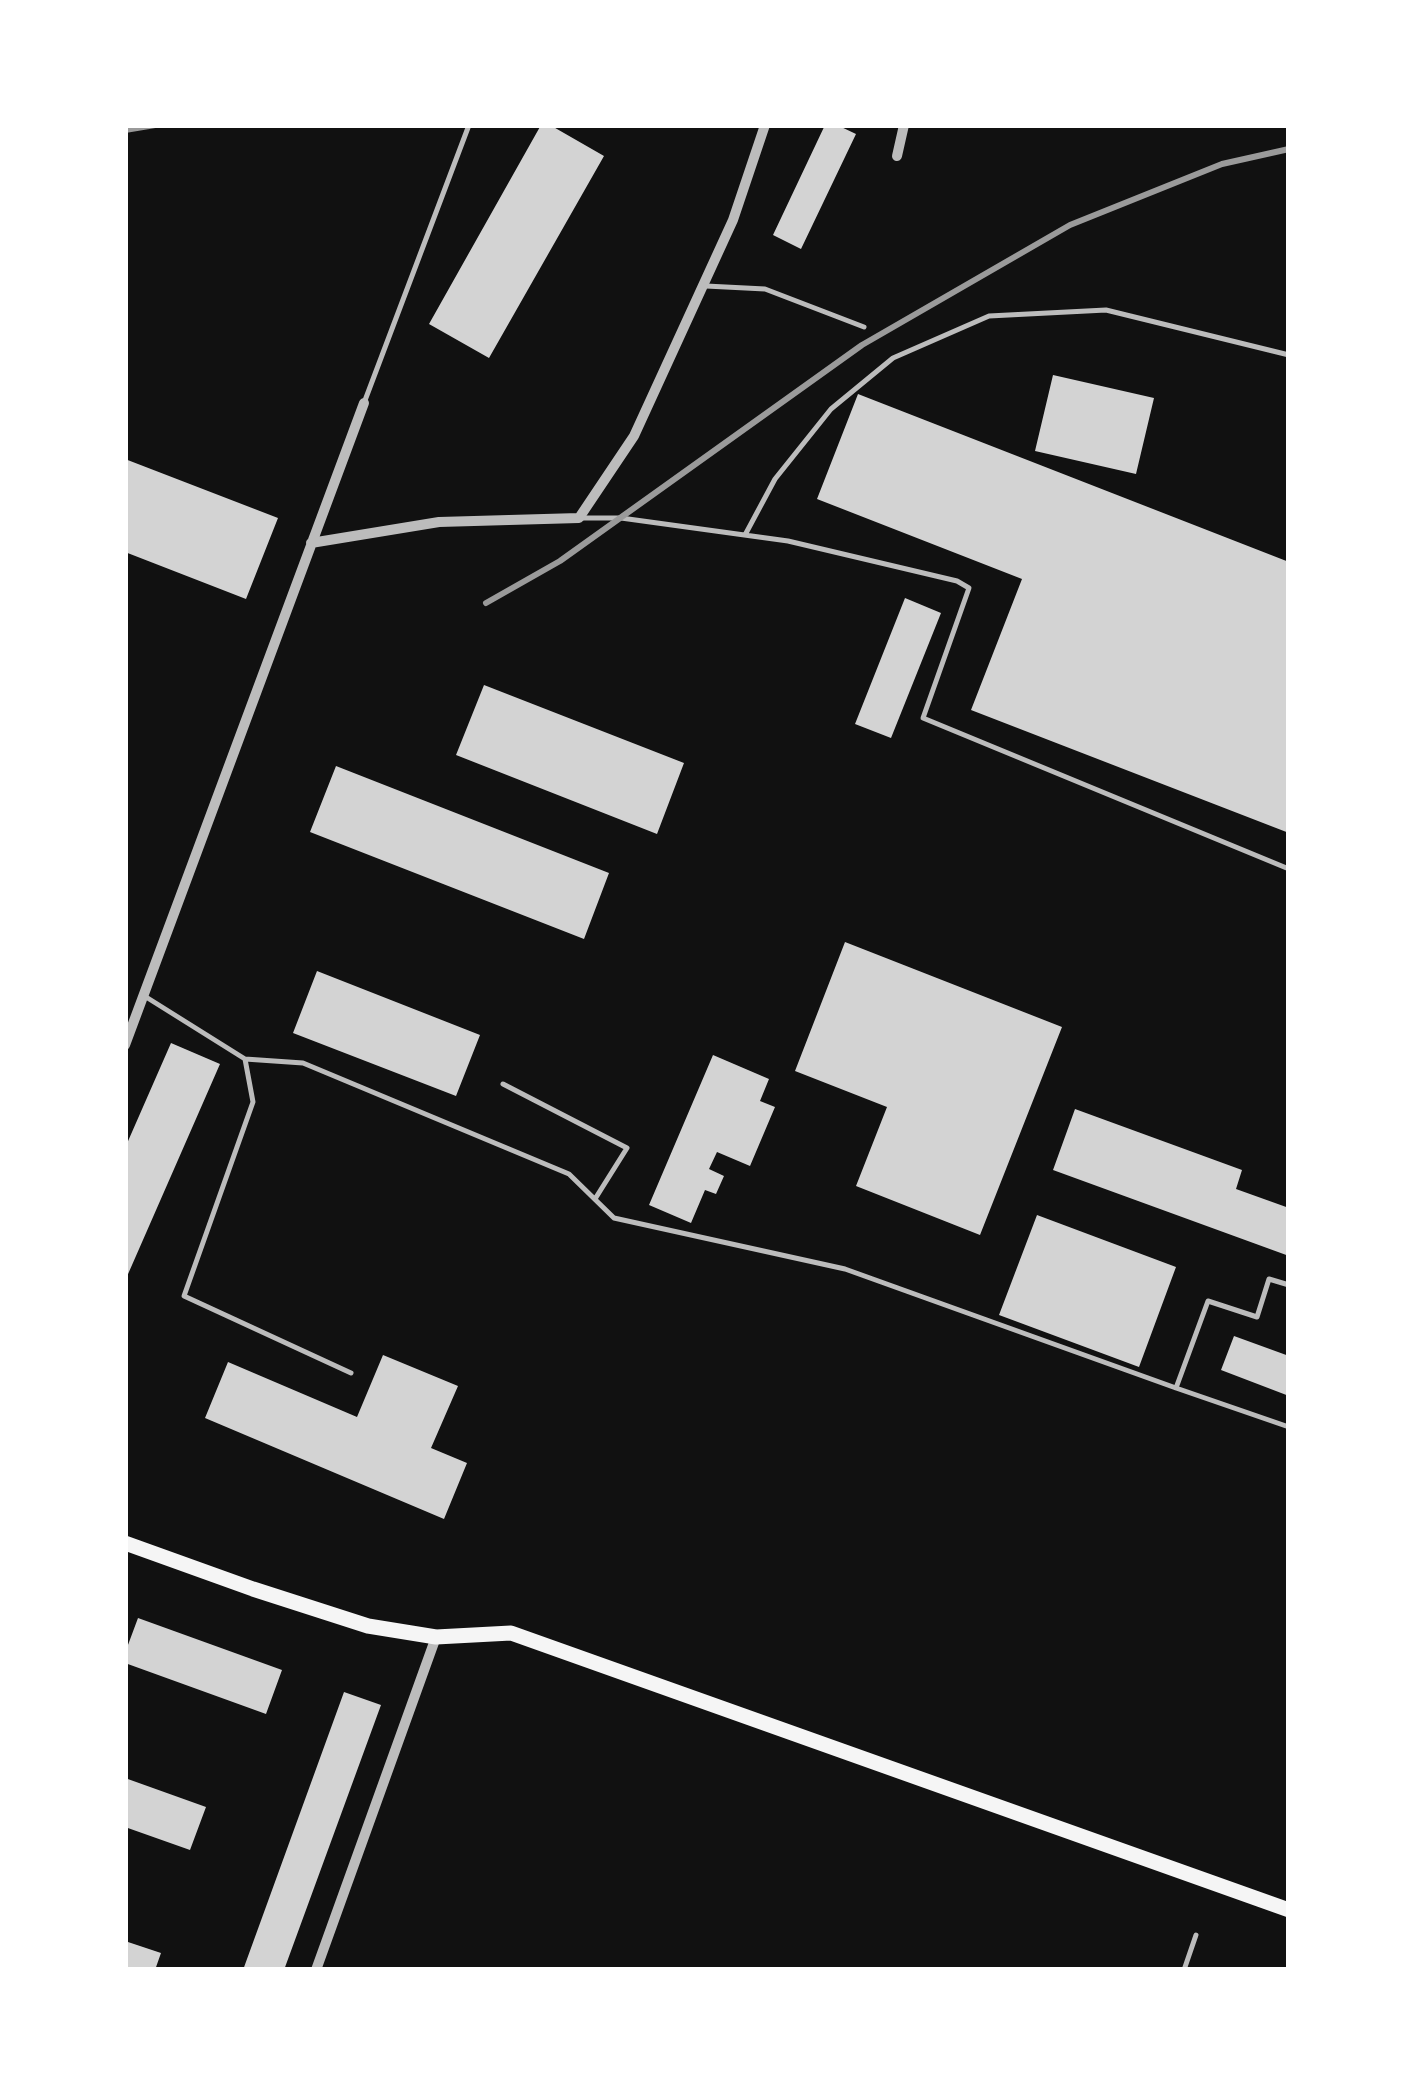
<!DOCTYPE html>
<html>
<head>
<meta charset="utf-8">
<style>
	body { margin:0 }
	#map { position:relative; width:1414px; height:2095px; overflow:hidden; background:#111; font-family:Overpass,sans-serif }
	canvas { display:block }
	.frame { position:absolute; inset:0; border:128px solid #fff; pointer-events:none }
</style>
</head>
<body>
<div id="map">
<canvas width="1414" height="2095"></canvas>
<div class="frame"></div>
</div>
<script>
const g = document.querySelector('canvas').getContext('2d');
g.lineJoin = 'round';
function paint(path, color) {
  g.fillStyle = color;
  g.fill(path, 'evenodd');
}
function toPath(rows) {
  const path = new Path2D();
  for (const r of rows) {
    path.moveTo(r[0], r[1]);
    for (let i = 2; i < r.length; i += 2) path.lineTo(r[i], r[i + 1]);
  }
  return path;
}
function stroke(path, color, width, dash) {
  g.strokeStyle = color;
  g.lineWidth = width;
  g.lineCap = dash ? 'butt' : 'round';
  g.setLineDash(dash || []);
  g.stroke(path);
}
const building = toPath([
	[541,125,550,125,604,156,489,358,429,324],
	[825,125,837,125,856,134,801,249,773,235],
	[1053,375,1154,398,1136,474,1035,451],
	[858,394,1289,562,1289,833,971,710,1022,579,817,499],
	[125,459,278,518,246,599,125,552],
	[905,598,941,613,891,738,855,724],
	[484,685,684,763,657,834,456,755],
	[336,766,609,873,584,939,310,832],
	[845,942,1062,1027,980,1235,856,1186,887,1107,795,1071],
	[317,971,480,1035,456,1096,293,1033],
	[171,1043,220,1064,125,1281,125,1148],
	[713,1055,769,1079,760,1101,775,1107,750,1166,717,1152,709,1169,724,1176,716,1194,705,1190,691,1223,649,1205],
	[1075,1109,1242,1170,1236,1189,1289,1208,1289,1256,1053,1170],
	[1037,1215,1176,1267,1139,1367,999,1315],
	[1234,1336,1289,1356,1289,1396,1221,1370],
	[383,1355,458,1386,431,1448,467,1463,444,1519,205,1418,228,1362,357,1417],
	[138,1618,282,1670,266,1714,125,1663,125,1653],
	[344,1692,381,1705,284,1970,243,1970],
	[125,1778,206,1807,190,1850,125,1827],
	[125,1941,161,1953,155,1970,125,1970]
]);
const service = toPath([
	[706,286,765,289,864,327],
	[364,403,469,125],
	[579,518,621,518,788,541,957,581,969,588,923,718,1289,869],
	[745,535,775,479,831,409,893,358,989,316,1106,310,1289,355],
	[146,997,245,1059,253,1102,184,1296,351,1373],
	[245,1059,303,1063,569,1174,614,1218,845,1269,1176,1388],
	[503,1084,627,1148,595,1199],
	[1289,1285,1269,1279,1257,1317,1208,1301,1176,1388,1289,1427],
	[1184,1970,1196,1935]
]);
const minor = toPath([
	[897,156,904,125],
	[311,543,439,522,579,518,634,436,733,220,765,125],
	[125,1045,364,403],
	[316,1970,436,1637]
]);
const primary = toPath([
	[125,1543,253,1589,368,1626,436,1637,511,1633,1289,1910]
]);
const rail = toPath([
	[125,130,155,125],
	[486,603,560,561,862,345,1070,225,1222,164,1289,149]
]);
paint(building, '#d3d3d3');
stroke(service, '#bcbcbc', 5);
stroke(minor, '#bcbcbc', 10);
stroke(primary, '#f5f5f5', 15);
stroke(rail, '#9a9a9a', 6);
</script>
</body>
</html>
